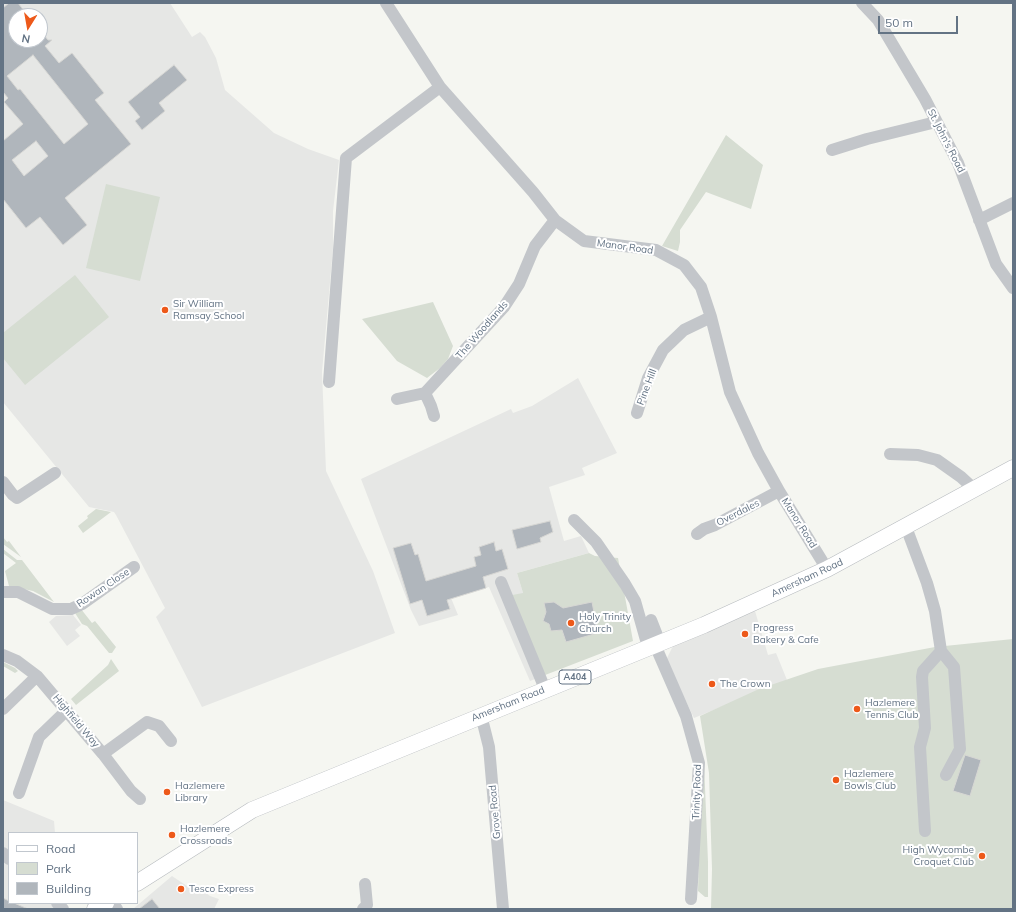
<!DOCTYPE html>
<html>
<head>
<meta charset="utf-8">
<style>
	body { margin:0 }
	#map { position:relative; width:1016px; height:912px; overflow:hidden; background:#f5f6f1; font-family:Mulish,sans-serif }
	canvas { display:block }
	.frame { position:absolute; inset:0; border:4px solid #637384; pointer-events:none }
	.legend { position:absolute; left:8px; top:832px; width:130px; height:72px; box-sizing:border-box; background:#fff; border:1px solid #c1c7ce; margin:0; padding:5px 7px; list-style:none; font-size:12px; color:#637384 }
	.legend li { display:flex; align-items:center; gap:8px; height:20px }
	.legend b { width:20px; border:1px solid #c1c7ce }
	.north { position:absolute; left:8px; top:8px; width:40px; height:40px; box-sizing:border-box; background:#fff; border:1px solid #c1c7ce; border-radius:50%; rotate:191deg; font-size:11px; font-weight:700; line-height:16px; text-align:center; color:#637384 }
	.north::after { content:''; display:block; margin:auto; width:14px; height:18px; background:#ed591a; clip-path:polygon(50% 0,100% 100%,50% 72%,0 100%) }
	.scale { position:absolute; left:878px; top:16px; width:80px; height:18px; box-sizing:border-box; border:2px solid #637384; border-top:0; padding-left:5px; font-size:12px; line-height:14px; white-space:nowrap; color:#637384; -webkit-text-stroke:3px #fff; paint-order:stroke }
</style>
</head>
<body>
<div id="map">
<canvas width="1016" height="912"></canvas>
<div class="frame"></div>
<ul class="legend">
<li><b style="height:5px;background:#fff"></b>Road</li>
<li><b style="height:11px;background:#d6ddd2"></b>Park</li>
<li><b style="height:11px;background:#b0b6bc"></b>Building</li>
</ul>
<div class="north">N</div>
<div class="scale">50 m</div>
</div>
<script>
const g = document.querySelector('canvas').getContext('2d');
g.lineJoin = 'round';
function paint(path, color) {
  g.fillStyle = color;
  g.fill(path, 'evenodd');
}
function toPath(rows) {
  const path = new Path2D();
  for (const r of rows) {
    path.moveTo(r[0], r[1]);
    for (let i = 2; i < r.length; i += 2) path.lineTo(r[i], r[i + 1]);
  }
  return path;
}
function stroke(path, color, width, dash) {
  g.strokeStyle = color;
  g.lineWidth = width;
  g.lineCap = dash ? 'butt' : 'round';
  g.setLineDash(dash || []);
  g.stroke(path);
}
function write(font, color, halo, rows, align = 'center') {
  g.font = font + ' Mulish,sans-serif';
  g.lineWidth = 4;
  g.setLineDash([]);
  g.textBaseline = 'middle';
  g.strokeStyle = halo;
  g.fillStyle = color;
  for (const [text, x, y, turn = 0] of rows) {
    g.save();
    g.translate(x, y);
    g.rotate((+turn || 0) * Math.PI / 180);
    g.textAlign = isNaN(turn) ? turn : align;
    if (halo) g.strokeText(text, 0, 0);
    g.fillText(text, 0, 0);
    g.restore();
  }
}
const built = toPath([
	[3,3,170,3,192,37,200,32,205,37,216,58,225,90,274,133,308,149,339,160,333,211,333,249,322,372,326,471,373,571,395,633,202,707,156,617,165,608,116,515,114,512,89,507,3,402],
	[16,16,40,16,40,40,16,40],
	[578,378,617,453,582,468,585,475,549,487,564,541,581,536,589,553,517,573,523,593,540,677,530,681,489,587,451,598,458,615,419,626,411,610,361,479,511,409,513,413,532,406],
	[755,611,768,655,776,653,787,680,694,718,666,660,675,642],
	[73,615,81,625,75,630,80,636,67,646,49,622,56,616],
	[3,800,54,821,55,833,9,833,9,852,3,846],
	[3,856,9,862,9,903,50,903,56,909,3,909],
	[172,876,193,890,196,891,199,888,210,896,219,899,214,909,133,909]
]);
const green = toPath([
	[726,135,763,165,751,209,706,192,680,230,680,242,678,251,662,246],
	[106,184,160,197,140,281,86,268],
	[75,275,109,317,25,385,3,358,3,333],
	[433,302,453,346,448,359,440,368,427,378,397,361,362,319],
	[96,509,111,512,83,533,78,526,88,518,87,516],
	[3,537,7,542,9,541,21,557,3,544],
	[3,549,17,560,22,560,54,602,33,591,9,586,5,571,16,563,3,553],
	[589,553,595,556,618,558,633,641,540,677,502,597,523,593,517,573],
	[81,609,92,623,95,621,116,647,112,653,109,653,87,626,82,624,75,613],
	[1013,639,1013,909,711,909,712,869,709,773,700,716,759,689,818,669,935,647],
	[111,659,119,671,76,705,71,699,108,665],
	[3,662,15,668,18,671,15,673,3,666],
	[704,762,708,862,708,897,705,897,698,891,700,805]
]);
const building = toPath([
	[9,3,18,3,28,16,16,16,16,40,40,40,40,30,48,40,52,40,45,46,59,63,72,53,104,93,95,100,131,144,65,198,87,225,63,245,40,217,26,228,3,199,3,141,23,124,4,102,8,98,3,92,3,8,9,3],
	[33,55,88,124,64,144,20,89,18,90,7,76,33,55],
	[36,141,48,156,24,176,12,160,36,141],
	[174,65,187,80,159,103,165,111,142,130,135,121,140,117,128,102,174,65],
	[550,521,553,532,540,538,541,542,517,549,512,530,550,521],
	[494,542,496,551,502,549,508,569,483,577,486,588,447,600,450,609,427,616,422,600,410,604,393,548,411,543,415,555,418,554,426,581,476,566,474,557,481,555,479,547,494,542],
	[554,602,563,608,592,602,598,633,566,642,562,630,551,631,549,624,543,621,546,612,544,603,554,602],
	[965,755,981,760,970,796,953,791,965,755],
	[3,898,9,901,9,903,14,903,28,909,3,909,3,898],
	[152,899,160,909,139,909,152,899]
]);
const minor = toPath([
	[386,3,440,87,533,192,555,220,584,241,656,250,684,265,701,287,711,317,730,392,758,453,779,491,827,569],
	[862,3,878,20,925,99,958,163,996,264,1013,288],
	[832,150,867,139,936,122],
	[979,220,1013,203],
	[329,382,346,158,440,87],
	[425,393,504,307,519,284,535,246,555,220],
	[397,399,425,393,431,406,434,416],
	[637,413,648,378,663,350,684,330,711,317],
	[890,454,918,455,937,460,961,477,974,489],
	[3,482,13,495,17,498,55,473],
	[574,520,596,542,625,584,635,601,648,647],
	[906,527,927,583,935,611,941,651,954,667,960,749,946,775],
	[697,534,704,529,715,525,779,491],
	[501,582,545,689],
	[3,592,18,592,52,609,71,609,82,604,134,567],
	[651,620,660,643],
	[655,645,686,716,699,763,691,899],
	[3,655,17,661,37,676,103,754,131,791,140,799],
	[3,709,37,676],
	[481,715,489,747,503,909],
	[103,754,147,722,159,726,171,741],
	[19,793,39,737,67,710],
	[925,831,920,747,925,728,922,677,923,671,941,651],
	[3,853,9,859],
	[57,903,63,909],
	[113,903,117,909],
	[363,909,367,905,365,884]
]);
const major = toPath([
	[137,883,252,810,704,625,827,569,1013,468],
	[95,909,106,903]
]);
const markers = [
	[165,310,4,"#ed591a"],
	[571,623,4,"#ed591a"],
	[745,634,4,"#ed591a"],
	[712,684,4,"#ed591a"],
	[857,709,4,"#ed591a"],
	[836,780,4,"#ed591a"],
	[167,792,4,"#ed591a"],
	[172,835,4,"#ed591a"],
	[982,856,4,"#ed591a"],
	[181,889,4,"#ed591a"]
];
const shields = [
	[575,677,32]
];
const shieldNames = [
	["A404",575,677]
];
const streetNames = [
	["St. John's Road",946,141,63],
	["Manor Road",625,247,8],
	["The Woodlands",482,330,-49],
	["Pine Hill",647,387,-69],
	["Overdales",738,513,-27],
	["Manor Road",799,523,58],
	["Amersham Road",807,578,-25],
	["Rowan Close",103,588,-34],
	["Amersham Road",508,704,-22],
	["Highfield Way",76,721,50],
	["Trinity Road",697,792,-88],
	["Grove Road",495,812,-95]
];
const poiNames = [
	["Sir William",173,304],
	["Ramsay School",173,316],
	["Holy Trinity",579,617],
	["Church",579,629],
	["Progress",753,628],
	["Bakery & Cafe",753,640],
	["The Crown",720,684],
	["Hazlemere",865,703],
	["Tennis Club",865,715],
	["Hazlemere",844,774],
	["Bowls Club",844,786],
	["Hazlemere",175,786],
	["Library",175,798],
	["Hazlemere",180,829],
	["Crossroads",180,841],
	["High Wycombe",974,850,"right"],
	["Croquet Club",974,862,"right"],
	["Tesco Express",189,889]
];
paint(built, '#e6e7e5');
paint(green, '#d6ddd2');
paint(building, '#b0b6bc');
stroke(building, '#d7d7d4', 1);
stroke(major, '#b6babe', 17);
stroke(minor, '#c3c6ca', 12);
stroke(major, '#fff', 16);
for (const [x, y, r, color] of markers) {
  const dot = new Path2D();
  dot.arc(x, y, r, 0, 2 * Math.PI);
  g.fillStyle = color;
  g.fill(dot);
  stroke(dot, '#fff', 1.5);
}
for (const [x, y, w] of shields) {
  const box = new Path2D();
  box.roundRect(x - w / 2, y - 7, w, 14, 3);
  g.fillStyle = '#fff';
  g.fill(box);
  stroke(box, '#637384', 1);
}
write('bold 9px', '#637384', null, shieldNames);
write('10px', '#637384', '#fff', streetNames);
write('10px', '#637384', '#fff', poiNames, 'left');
</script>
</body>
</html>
